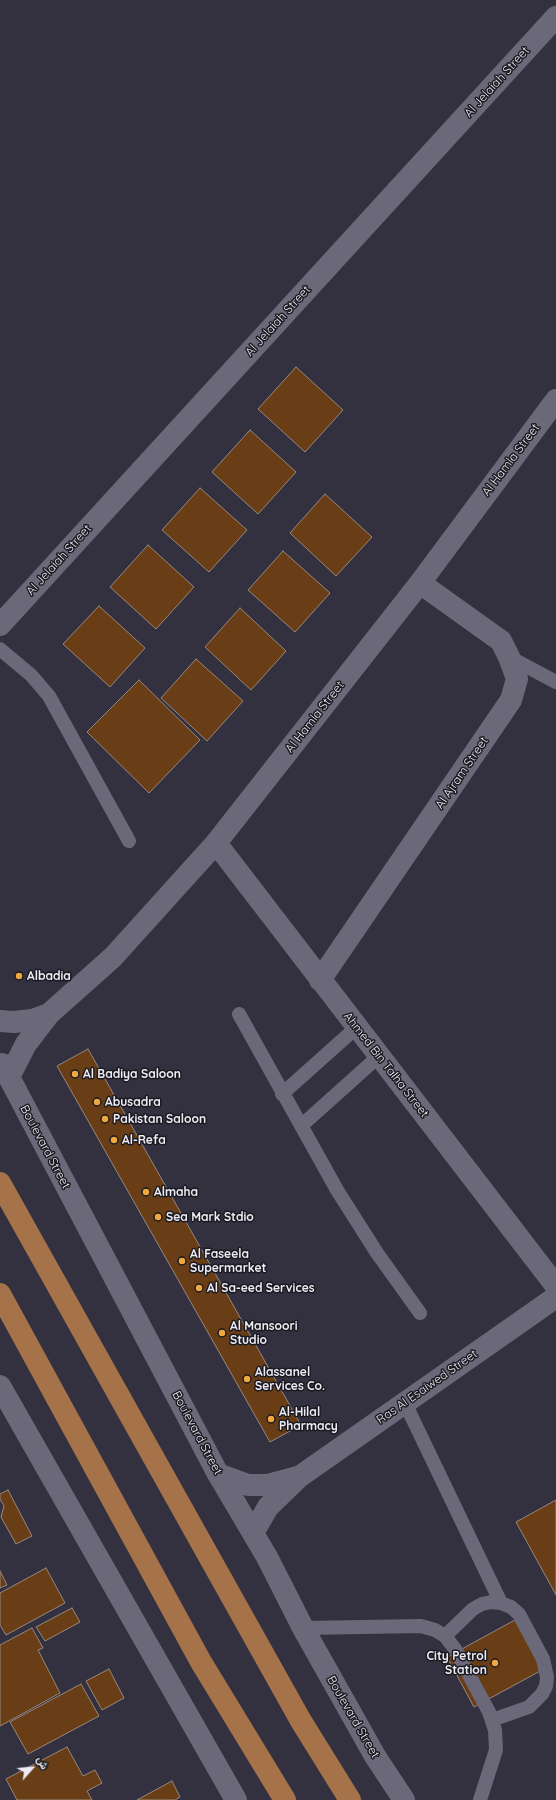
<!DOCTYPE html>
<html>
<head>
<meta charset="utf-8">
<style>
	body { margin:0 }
	#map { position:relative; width:556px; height:1800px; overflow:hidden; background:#33313f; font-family:Quicksand,Vazirmatn,sans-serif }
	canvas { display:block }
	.north { position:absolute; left:12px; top:1748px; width:40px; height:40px; -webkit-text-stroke:3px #1b1a20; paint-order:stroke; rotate:63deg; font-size:11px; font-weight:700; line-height:16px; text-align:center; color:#edecf5 }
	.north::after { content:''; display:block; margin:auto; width:14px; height:18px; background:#edecf5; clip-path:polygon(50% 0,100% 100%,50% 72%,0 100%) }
</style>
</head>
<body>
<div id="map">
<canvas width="556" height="1800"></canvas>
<div class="north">ش</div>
</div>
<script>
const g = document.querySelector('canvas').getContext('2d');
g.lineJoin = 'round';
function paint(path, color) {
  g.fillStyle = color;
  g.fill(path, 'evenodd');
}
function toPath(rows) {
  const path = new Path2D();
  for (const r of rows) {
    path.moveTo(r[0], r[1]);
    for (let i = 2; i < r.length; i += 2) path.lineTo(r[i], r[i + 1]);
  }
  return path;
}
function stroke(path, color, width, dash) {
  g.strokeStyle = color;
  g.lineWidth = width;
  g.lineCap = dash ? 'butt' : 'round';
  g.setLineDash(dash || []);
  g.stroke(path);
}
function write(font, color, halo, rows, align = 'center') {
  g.font = font + ' Quicksand,sans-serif';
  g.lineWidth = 3;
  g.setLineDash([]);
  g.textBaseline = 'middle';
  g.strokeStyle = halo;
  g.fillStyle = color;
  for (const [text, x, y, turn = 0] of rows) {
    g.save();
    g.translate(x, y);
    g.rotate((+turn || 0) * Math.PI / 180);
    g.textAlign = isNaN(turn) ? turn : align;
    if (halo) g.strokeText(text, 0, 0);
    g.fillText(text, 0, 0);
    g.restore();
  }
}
const building = toPath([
	[296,367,343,410,305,452,258,409,296,367],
	[250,430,296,472,258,514,212,472,250,430],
	[200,488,247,530,209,572,162,530,200,488],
	[325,494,372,537,336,576,290,533,325,494],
	[148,545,194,587,156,629,110,587,148,545],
	[283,551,330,593,295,632,248,590,283,551],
	[99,606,145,648,110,687,63,644,99,606],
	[240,608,286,651,251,690,205,647,240,608],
	[196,659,243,701,207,741,161,698,196,659],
	[139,680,200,740,149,793,87,732,139,680],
	[88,1049,301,1425,270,1442,57,1066,88,1049],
	[8,1490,32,1536,16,1544,1,1517,4,1506,0,1499,0,1494,8,1490],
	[556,1500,556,1595,516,1522,556,1500],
	[46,1568,65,1603,6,1635,0,1625,0,1593,46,1568],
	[0,1571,7,1585,0,1588,0,1571],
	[72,1608,80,1622,45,1641,36,1627,72,1608],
	[515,1620,542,1670,474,1707,447,1657,515,1620],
	[32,1628,43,1648,38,1650,60,1693,0,1726,0,1645,32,1628],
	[109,1669,124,1698,102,1710,86,1681,109,1669],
	[81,1684,99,1716,28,1754,10,1722,81,1684],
	[67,1747,83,1776,95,1770,102,1783,87,1791,92,1800,17,1800,6,1779,67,1747],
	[172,1781,180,1797,175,1800,137,1800,172,1781]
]);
const lane = toPath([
	[0,649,31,675,49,696,129,841],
	[509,657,556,682],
	[239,1014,337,1190,377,1253,420,1313],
	[282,1094,357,1027],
	[301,1126,379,1056],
	[405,1403,501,1603],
	[303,1628,421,1626,435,1630,445,1636,455,1649,489,1712,495,1730,496,1750,480,1800],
	[445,1636,473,1609,482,1604,491,1602,501,1603,511,1607,519,1614,543,1659,547,1677,546,1686,542,1694,529,1707,492,1720]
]);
const street = toPath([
	[0,625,556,17],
	[216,843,556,1286],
	[320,980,511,700,517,679,509,657,501,641,420,583],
	[0,1021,14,1022,32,1020,49,1014],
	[2,1064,218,1474,267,1557,303,1628,375,1756,404,1800],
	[9,1077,26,1044,49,1014,113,957,216,843,420,583,556,400],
	[0,1386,236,1800],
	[218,1474,248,1485,268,1485,298,1477],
	[253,1533,268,1507,299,1477,556,1297]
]);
const primary = toPath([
	[0,1183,301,1721,350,1800],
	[0,1294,201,1662,285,1800]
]);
const markers = [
	[19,976,4,"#efa73e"],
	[75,1074,4,"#efa73e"],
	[97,1102,4,"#efa73e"],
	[105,1119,4,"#efa73e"],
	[114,1140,4,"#efa73e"],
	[146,1192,4,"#efa73e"],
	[158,1217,4,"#efa73e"],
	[182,1261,4,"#efa73e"],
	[199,1288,4,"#efa73e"],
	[222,1333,4,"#efa73e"],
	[247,1379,4,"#efa73e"],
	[271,1419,4,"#efa73e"],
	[495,1663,4,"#efa73e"]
];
const streetNames = [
	["Al Jelaiah Street",497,82,-48],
	["Al Jelaiah Street",278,321,-48],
	["Al Hamla Street",511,460,-53],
	["Al Jelaiah Street",59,560,-48],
	["Al Hamla Street",315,717,-52],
	["Al Ajram Street",462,773,-56],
	["Ahmed Bin Talha Street",386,1065,52],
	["Boulevard Street",45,1147,62],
	["Ras Al Esaiwed Street",427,1387,-35],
	["Boulevard Street",197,1433,62],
	["Boulevard Street",353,1717,60]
];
const poiNames = [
	["Albadia",27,976],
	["Al Badiya Saloon",83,1074],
	["Abusadra",105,1102],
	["Pakistan Saloon",113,1119],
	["Al-Refa",122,1140],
	["Almaha",154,1192],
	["Sea Mark Stdio",166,1217],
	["Al Faseela",190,1254],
	["Supermarket",190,1268],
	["Al Sa-eed Services",207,1288],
	["Al Mansoori",230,1326],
	["Studio",230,1340],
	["Alassanel",255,1372],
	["Services Co.",255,1386],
	["Al-Hilal",279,1412],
	["Pharmacy",279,1426],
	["City Petrol",487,1656,"right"],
	["Station",487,1670,"right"]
];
paint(building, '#693e16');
stroke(building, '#97887d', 1);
stroke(lane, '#6b6979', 14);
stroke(street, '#6b6979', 22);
stroke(primary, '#a57249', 22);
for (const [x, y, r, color] of markers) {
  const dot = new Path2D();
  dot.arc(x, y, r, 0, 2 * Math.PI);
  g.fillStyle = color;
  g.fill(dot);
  stroke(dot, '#1b1a20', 1.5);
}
write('12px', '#edecf5', '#1b1a20', streetNames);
write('bold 12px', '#edecf5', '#1b1a20', poiNames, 'left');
</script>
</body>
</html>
